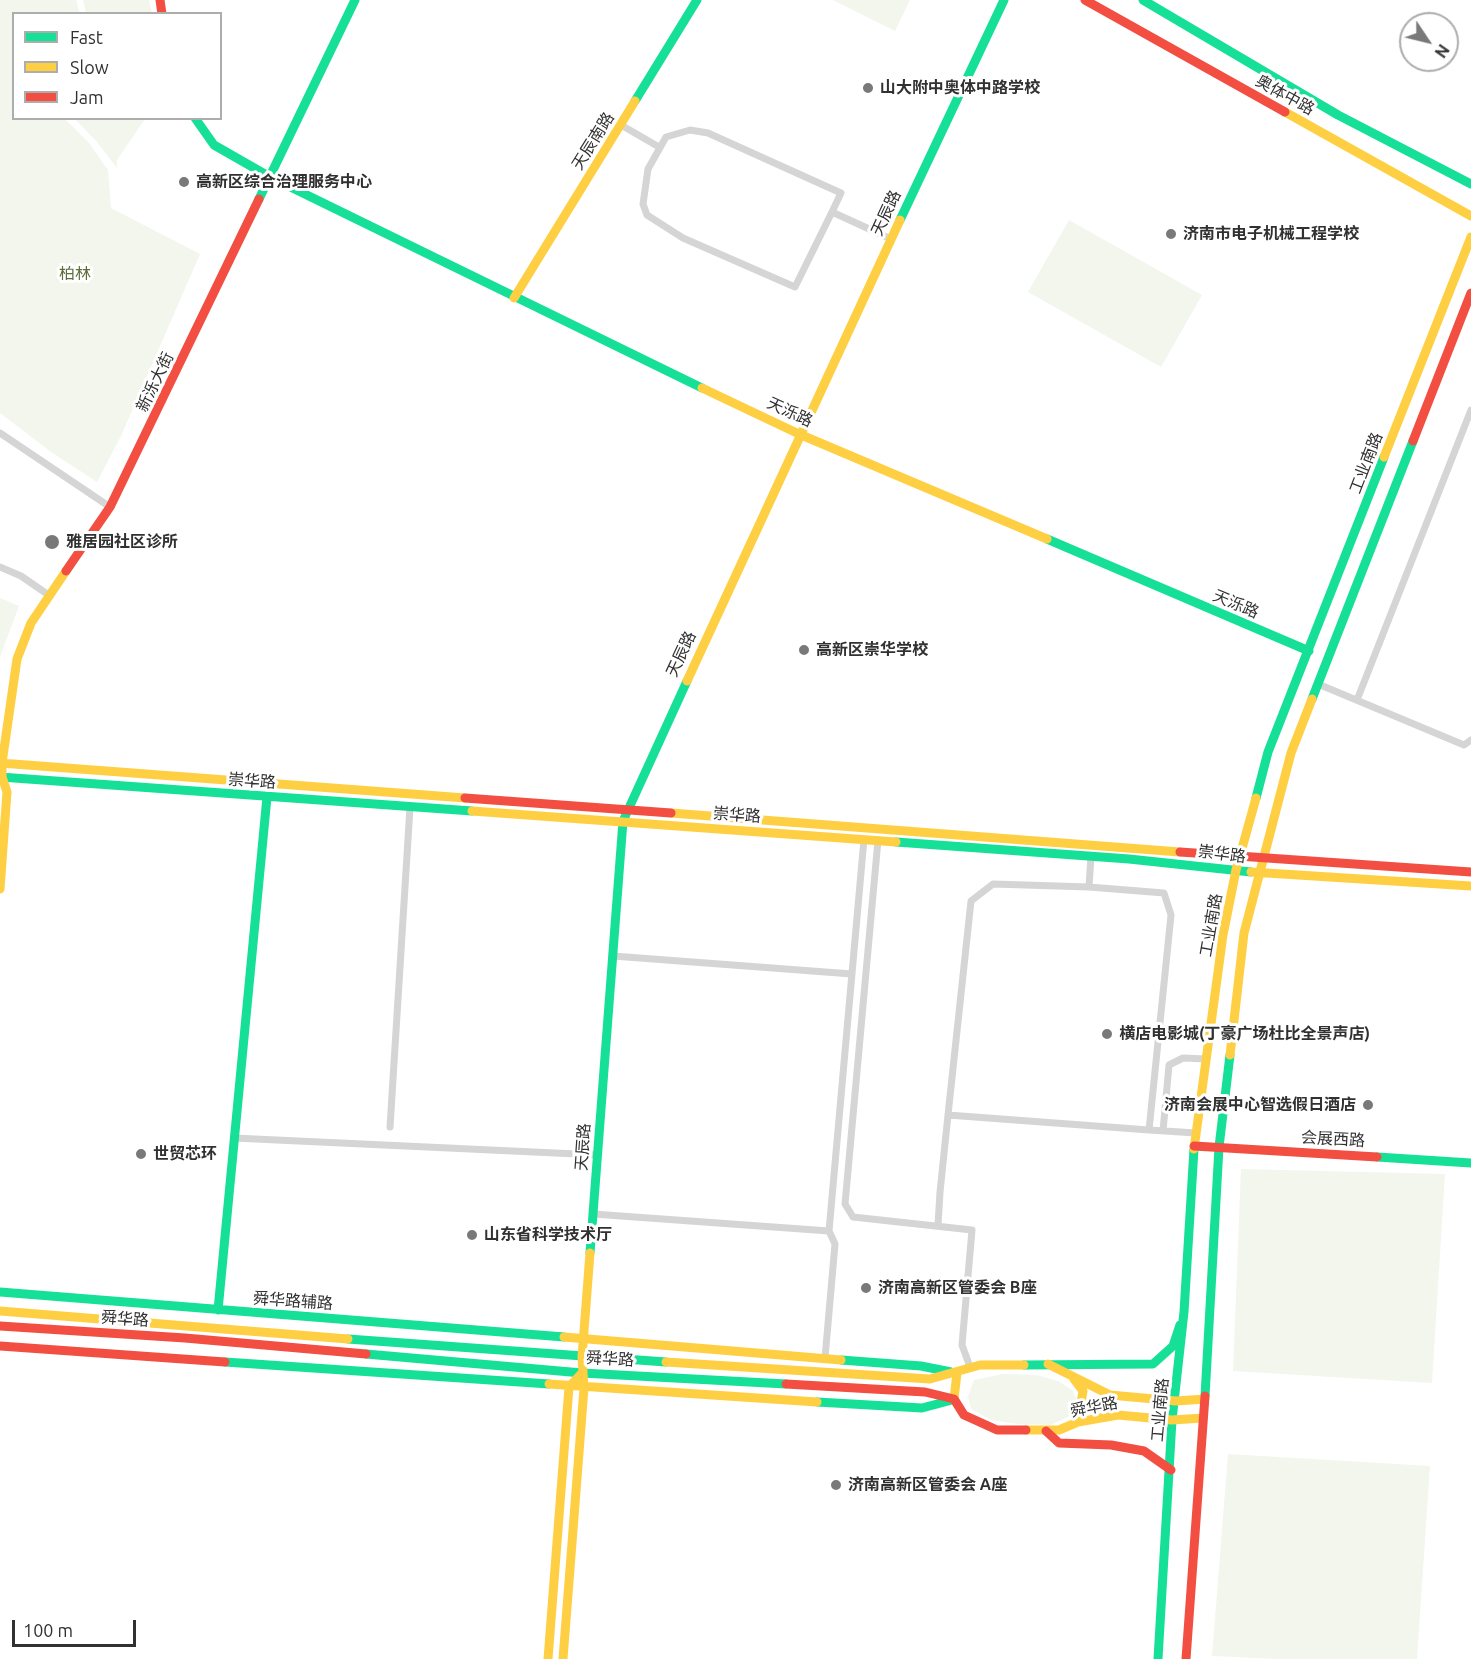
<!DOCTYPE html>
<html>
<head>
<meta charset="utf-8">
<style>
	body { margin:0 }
	#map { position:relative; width:1471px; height:1659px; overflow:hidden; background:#fff; font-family:Ubuntu,sans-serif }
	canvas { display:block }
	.legend { position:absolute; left:12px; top:12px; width:210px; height:108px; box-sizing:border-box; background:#fff; border:2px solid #adadad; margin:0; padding:8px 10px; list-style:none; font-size:18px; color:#313131 }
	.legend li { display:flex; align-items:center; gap:12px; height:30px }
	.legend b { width:30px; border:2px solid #adadad }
	.north { position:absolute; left:1399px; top:12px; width:60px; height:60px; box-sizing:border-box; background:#fff; border:2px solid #adadad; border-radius:50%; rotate:125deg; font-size:16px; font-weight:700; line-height:24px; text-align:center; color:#313131 }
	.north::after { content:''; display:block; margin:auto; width:21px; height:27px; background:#797979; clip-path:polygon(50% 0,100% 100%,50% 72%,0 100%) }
	.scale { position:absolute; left:12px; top:1620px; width:124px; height:27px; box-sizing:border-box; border:3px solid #313131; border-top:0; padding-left:8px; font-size:18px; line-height:21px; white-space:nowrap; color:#313131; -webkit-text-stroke:4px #fff; paint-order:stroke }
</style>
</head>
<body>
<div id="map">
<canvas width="1471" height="1659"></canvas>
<ul class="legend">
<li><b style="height:8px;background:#16e098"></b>Fast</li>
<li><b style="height:8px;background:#ffcf43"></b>Slow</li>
<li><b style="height:8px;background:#f24e42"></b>Jam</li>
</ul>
<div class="north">N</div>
<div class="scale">100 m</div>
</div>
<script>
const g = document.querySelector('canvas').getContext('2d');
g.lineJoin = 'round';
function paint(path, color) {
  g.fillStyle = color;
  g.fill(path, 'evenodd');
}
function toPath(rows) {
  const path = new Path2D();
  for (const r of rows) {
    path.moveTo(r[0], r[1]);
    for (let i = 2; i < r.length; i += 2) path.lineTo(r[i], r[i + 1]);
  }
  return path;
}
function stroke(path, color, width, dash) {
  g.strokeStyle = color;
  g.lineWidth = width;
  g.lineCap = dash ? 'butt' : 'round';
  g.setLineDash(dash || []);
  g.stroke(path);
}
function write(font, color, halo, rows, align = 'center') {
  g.font = font + ' Ubuntu,"Noto Sans SC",sans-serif';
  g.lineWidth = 6;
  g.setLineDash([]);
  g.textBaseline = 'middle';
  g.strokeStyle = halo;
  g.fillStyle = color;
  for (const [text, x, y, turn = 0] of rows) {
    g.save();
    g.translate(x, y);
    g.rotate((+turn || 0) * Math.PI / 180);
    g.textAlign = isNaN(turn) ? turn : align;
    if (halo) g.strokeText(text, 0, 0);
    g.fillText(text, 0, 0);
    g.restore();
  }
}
const green = toPath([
	[0,0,76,0,80,13,14,14,14,118,62,118,67,121,89,143,108,170,111,208,200,254,121,436,97,482,51,452,0,413],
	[83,0,149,0,152,13,86,13],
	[833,0,910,0,895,31],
	[75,119,145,119,117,160,117,168,96,141],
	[1069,220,1202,295,1161,367,1028,292],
	[0,598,19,606,0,657],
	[1241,1169,1445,1174,1432,1383,1233,1371],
	[1003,1374,1037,1375,1058,1381,1072,1390,1077,1400,1074,1410,1068,1417,1050,1425,1018,1424,991,1420,971,1409,968,1396,974,1380],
	[1228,1454,1430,1466,1417,1659,1278,1659,1212,1656]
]);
const street = toPath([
	[621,125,659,147],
	[832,212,795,287,683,238,647,215,643,204,648,169,666,137,690,130,708,133,841,193,832,212,891,239],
	[0,433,110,507],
	[0,567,21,576,50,596],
	[1318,684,1464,745,1471,740],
	[1357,700,1471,410],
	[878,840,845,1204,853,1217,972,1230,962,1345,970,1367],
	[1089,887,1091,856],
	[613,956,852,974],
	[390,1127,410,807],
	[1149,1130,1196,1133],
	[1163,1131,1169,1065,1183,1058,1206,1059],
	[234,1138,598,1155],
	[593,1214,829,1231,864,839],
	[938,1225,940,1192,948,1115,971,901,993,884,1089,887,1164,893,1171,915,1149,1130,948,1115],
	[825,1358,835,1244,829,1231]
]);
const fast = toPath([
	[1143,0,1338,115,1471,184],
	[635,101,697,0],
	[195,118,214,145,270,177,702,388],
	[259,199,355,0],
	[900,220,1004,0],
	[1047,539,1309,651],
	[1312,699,1413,441],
	[0,777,472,811],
	[1256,798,1268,752,1384,457],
	[896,842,1129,859,1251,872],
	[1377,1157,1471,1163],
	[590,1253,623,821,687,681],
	[0,1292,564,1337],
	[218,1310,267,797],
	[348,1339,666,1362],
	[366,1354,582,1373,786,1384],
	[841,1360,921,1366,951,1372],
	[225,1362,549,1384],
	[1024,1365,1153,1364,1173,1346,1180,1325],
	[1205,1396,1219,1147,1230,1055],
	[817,1402,922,1408,952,1400],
	[1158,1659,1172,1420,1184,1312,1194,1149]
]);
const slow = toPath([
	[1285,112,1471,216],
	[514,298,635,101],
	[702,388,799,434,1047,539],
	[1384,457,1471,237],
	[687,681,900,220],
	[0,763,465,798],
	[472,811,896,842],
	[671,813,1180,852],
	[1251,872,1471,886],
	[0,889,7,792,2,777,2,763,17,659,31,623,66,571],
	[1230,1055,1244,933,1291,753,1312,699],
	[1194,1149,1223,935,1236,870,1256,798],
	[0,1311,348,1339],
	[564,1337,841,1360],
	[666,1362,930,1379,980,1365,1024,1365],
	[1048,1364,1110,1395,1176,1401,1205,1399],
	[1074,1379,1083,1391,1078,1422],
	[549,1384,817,1402],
	[954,1399,957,1373],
	[1026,1430,1059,1430,1078,1422,1118,1415,1172,1420,1203,1418],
	[548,1659,569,1387,582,1373],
	[563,1659,584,1388,582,1357,590,1253]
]);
const jam = toPath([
	[160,0,162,14],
	[1085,0,1285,112],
	[1413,441,1471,293],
	[66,571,110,507,259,199],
	[465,798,671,813],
	[1180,852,1471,872],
	[1194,1146,1377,1157],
	[0,1326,185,1338,366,1354],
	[0,1346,225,1362],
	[786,1384,925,1392,954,1399,964,1415,997,1430,1026,1430],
	[1046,1431,1059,1443,1111,1445,1144,1451,1171,1470],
	[1186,1659,1205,1396]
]);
const markers = [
	[868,88,6,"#797979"],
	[184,182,6,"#797979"],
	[1171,234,6,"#797979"],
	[52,542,8,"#797979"],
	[804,650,6,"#797979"],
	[1107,1034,6,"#797979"],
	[1368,1105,6,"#797979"],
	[141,1154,6,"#797979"],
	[472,1235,6,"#797979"],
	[866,1288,6,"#797979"],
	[836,1485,6,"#797979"]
];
const poiNames = [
	["山大附中奥体中路学校",880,88],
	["高新区综合治理服务中心",196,182],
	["济南市电子机械工程学校",1183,234],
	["雅居园社区诊所",66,542],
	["高新区崇华学校",816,650],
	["横店电影城(丁豪广场杜比全景声店)",1119,1034],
	["济南会展中心智选假日酒店",1356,1105,"right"],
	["世贸芯环",153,1154],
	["山东省科学技术厅",484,1235],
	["济南高新区管委会 B座",878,1288],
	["济南高新区管委会 A座",848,1485]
];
const streetNames = [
	["奥体中路",1285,95,29],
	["天辰南路",593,141,-58],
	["天辰路",886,213,-65],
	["新泺大街",155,382,-64],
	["天泺路",790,412,25],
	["工业南路",1366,463,-69],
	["天泺路",1236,604,23],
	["天辰路",681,654,-65],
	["崇华路",252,781,4],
	["崇华路",737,815,4],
	["崇华路",1222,854,7],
	["工业南路",1211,925,-80],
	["会展西路",1333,1139,3],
	["天辰路",583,1147,-86],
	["舜华路辅路",293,1301,4],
	["舜华路",125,1319,4],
	["舜华路",610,1359,3],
	["舜华路",1094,1407,-11],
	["工业南路",1160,1410,-85]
];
const parkNames = [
	["柏林",75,274]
];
paint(green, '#f3f6ed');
stroke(street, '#d5d5d5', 7);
stroke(fast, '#16e098', 9);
stroke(slow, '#ffcf43', 9);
stroke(jam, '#f24e42', 9);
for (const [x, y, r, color] of markers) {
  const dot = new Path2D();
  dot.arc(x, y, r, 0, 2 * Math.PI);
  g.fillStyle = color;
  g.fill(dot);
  stroke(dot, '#fff', 2);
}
write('bold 16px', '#313131', '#fff', poiNames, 'left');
write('16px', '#313131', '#fff', streetNames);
write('16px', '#5a6f3b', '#fff', parkNames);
</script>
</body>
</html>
